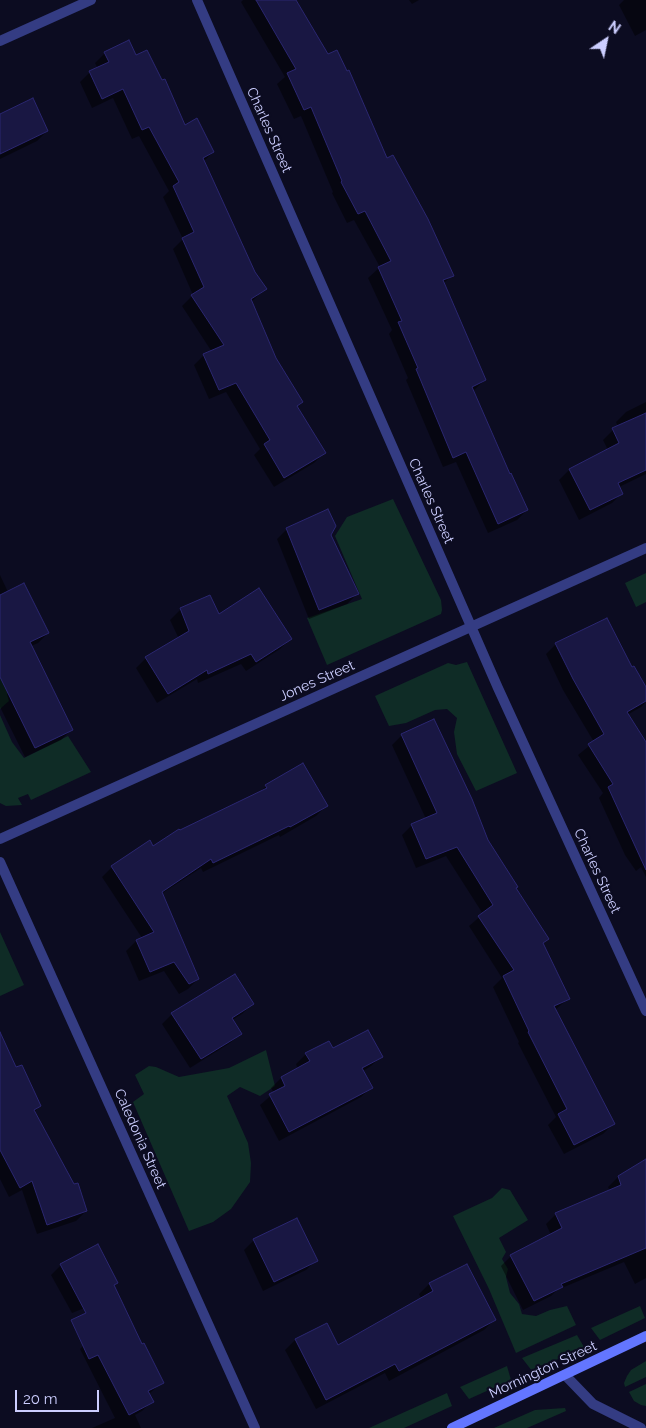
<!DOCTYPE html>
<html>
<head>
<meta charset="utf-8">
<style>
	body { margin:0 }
	#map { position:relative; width:646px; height:1428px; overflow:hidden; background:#0c0c21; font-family:Raleway,sans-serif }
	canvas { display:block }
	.north { position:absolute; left:581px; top:15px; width:50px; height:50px; -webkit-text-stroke:4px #0c0c21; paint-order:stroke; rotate:34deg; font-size:14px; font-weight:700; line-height:20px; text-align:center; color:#ccceff }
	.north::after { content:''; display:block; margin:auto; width:18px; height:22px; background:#ccceff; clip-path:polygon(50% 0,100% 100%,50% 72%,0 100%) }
	.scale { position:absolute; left:15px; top:1390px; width:84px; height:22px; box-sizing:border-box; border:2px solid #ccceff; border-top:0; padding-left:6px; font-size:15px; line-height:18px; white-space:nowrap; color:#ccceff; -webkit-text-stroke:4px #0c0c21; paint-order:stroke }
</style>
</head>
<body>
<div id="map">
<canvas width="646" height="1428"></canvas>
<div class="north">N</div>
<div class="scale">20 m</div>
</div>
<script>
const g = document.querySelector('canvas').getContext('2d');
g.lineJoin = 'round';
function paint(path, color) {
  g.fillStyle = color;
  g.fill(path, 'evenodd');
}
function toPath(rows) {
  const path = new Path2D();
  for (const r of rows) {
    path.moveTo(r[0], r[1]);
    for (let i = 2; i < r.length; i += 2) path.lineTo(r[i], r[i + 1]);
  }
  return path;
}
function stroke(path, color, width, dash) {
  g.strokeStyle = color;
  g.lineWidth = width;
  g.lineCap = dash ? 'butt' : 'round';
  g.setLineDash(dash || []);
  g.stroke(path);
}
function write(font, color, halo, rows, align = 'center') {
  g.font = font + ' Raleway,sans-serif';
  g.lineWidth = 4.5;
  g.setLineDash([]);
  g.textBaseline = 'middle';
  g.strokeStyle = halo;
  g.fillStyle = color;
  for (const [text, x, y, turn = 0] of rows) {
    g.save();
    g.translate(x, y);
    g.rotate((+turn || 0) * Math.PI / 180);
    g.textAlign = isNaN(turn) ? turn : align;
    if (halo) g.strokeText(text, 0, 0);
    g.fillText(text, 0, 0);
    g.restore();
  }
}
const green = toPath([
	[393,499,441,600,442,610,441,614,327,665,307,618,362,599,335,536,347,517],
	[646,573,646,602,636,607,625,583],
	[467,662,517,773,476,791,457,754,454,732,457,718,447,709,435,710,406,723,389,726,375,696,448,663,456,665],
	[3,677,34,679,7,694,9,701,0,709,0,678],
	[0,715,12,742,24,758,68,736,91,772,31,800,28,794,18,798,22,805,6,806,0,803],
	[0,932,24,985,0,996],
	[266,1050,275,1086,260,1096,240,1087,227,1096,248,1143,251,1163,250,1182,231,1209,213,1222,189,1231,133,1102,144,1094,135,1075,149,1066,156,1067,179,1077,229,1068],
	[502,1188,510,1190,528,1220,499,1238,506,1252,502,1259,508,1269,506,1277,510,1293,519,1304,522,1314,536,1316,550,1310,567,1306,576,1325,516,1353,489,1289,453,1216,492,1198],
	[640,1306,645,1318,600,1340,591,1328],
	[577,1335,584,1347,532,1371,522,1358],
	[646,1361,646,1377,625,1387,624,1383,627,1376,631,1370],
	[507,1366,511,1380,469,1399,460,1387],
	[646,1384,646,1406,641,1405,634,1401,629,1392],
	[447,1393,452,1406,404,1428,369,1428],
	[565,1408,566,1411,527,1428,494,1428,535,1410]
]);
const shadow = toPath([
	[243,0,295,0,452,275,443,284,485,380,473,391,509,476,527,510,517,520,488,533,456,462,443,467,406,380,408,378,389,334,392,330,368,278,380,267,354,220,347,223,332,193,333,192,301,116,294,119,277,84,285,77,241,2],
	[409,0,419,0,412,4],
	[624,0,646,0,646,30,635,36,619,5],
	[105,53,136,57,184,126,213,152,203,162,254,272,265,289,251,302,275,358,301,402,296,407,324,453,314,463,274,487,254,455,260,449,226,392,209,399,194,365,204,355,212,352,182,306,193,295,173,249,183,239,163,197,169,191,139,136,132,139,113,98,92,108,80,82,90,72,98,69,95,63],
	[0,116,47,131,37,141,0,159],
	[646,402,646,474,619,487,622,493,612,503,579,520,559,480,569,470,608,450,603,440,613,430,618,427,616,422,626,412],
	[287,529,329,535,357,594,347,604,309,619,277,539],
	[0,575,8,592,48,633,38,643,31,646,71,730,61,740,25,757,0,707],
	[210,597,218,616,290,639,280,649,246,671,241,664,198,683,197,679,157,703,136,668,146,658,179,639,170,620,180,610],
	[556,644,631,669,646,689,646,702,641,707,627,715,646,744,646,877,641,867,636,871,625,855,599,798,603,793,578,755,594,742,563,690,546,654],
	[402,735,487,840,515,888,548,939,543,944,569,998,555,1010,613,1124,603,1134,564,1154,548,1125,556,1117,518,1043,519,1042,493,987,502,978,469,926,483,914,446,856,416,868,402,835,412,825,426,819,392,745],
	[266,786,326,806,316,816,280,837,279,835,203,872,201,868,161,894,198,979,188,989,179,994,164,971,139,981,126,951,136,941,142,938,102,877,112,867,149,842,153,848,180,832,260,792],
	[252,1004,242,1014,232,1020,240,1034,230,1043,190,1068,162,1024,172,1014],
	[0,1035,15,1069,40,1106,34,1112,86,1211,76,1221,37,1234,22,1190,9,1197,0,1179],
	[306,1054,381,1056,371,1066,363,1071,371,1087,361,1097,279,1141,260,1105,274,1093,271,1088,281,1078,298,1069,296,1064],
	[646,1160,646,1278,635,1284,624,1262,557,1290,551,1296,523,1310,501,1266,511,1256,551,1235,546,1224,556,1214,610,1191,608,1187,618,1177],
	[254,1240,316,1260,306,1270,263,1291,244,1250],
	[61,1265,116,1283,105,1300,72,1313,51,1275],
	[467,1265,494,1320,484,1330,389,1381,385,1373,316,1409,285,1350,295,1340,326,1324,337,1346,421,1298,419,1294,429,1284],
	[90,1339,162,1382,149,1394,152,1401,142,1411,135,1415,141,1428,92,1428,115,1418,80,1349]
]);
const building = toPath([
	[256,0,296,0,328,54,337,50,347,71,349,70,387,158,393,155,428,219,454,276,443,280,486,380,472,387,510,474,511,473,528,510,498,524,466,452,453,458,416,369,418,368,398,322,402,321,378,267,391,261,365,211,358,214,341,182,342,181,311,107,304,110,287,73,296,69,256,0],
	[129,40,136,55,147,50,162,80,165,79,185,125,197,118,214,152,203,158,255,272,267,289,251,299,276,358,303,402,297,406,326,453,284,478,264,444,270,440,236,383,219,390,203,354,224,345,191,295,204,287,182,238,194,232,173,186,179,182,149,127,142,130,123,89,102,99,89,71,109,62,104,52,129,40],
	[33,98,48,131,0,154,0,114,33,98],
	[646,413,646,470,618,483,623,494,590,510,569,469,619,443,612,428,646,413],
	[328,509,336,526,331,535,359,594,319,610,286,528,328,509],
	[24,583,49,633,30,642,73,730,35,748,0,677,0,595,24,583],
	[259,588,292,639,256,662,251,654,208,674,207,670,168,694,145,657,189,631,180,608,210,595,219,614,259,588],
	[607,618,632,667,634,666,646,687,646,701,627,712,646,742,646,870,608,787,613,784,588,744,604,734,573,679,555,643,607,618],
	[434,719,472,799,488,840,518,887,516,888,549,939,543,943,570,999,554,1006,615,1124,574,1145,558,1114,567,1109,528,1032,529,1031,503,976,514,970,478,916,493,905,457,847,426,859,411,824,437,813,401,734,434,719],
	[303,763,328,806,290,827,289,826,213,863,211,859,162,892,199,979,189,984,174,962,150,972,136,940,154,932,111,866,150,840,153,846,179,829,180,830,267,788,265,785,303,763],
	[235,974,254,1004,232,1018,242,1034,201,1059,171,1013,235,974],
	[368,1030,383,1057,362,1068,373,1088,289,1132,269,1094,285,1086,281,1077,310,1061,305,1053,329,1041,333,1048,368,1030],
	[0,1032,16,1067,22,1065,41,1106,34,1110,74,1184,78,1183,87,1211,47,1225,32,1181,20,1188,0,1150,0,1032],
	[646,1159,646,1248,561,1284,563,1287,534,1301,510,1255,562,1228,555,1213,621,1185,618,1176,646,1159],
	[297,1218,318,1261,274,1282,253,1239,297,1218],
	[98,1244,118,1283,114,1285,142,1344,144,1343,164,1383,148,1391,154,1402,129,1415,98,1355,89,1359,71,1320,86,1313,60,1264,98,1244],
	[467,1264,496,1320,399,1371,395,1364,326,1400,295,1339,327,1323,338,1345,433,1291,429,1283,467,1264]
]);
const street = toPath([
	[197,0,498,688,646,1011],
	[0,41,91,0],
	[0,839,646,548],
	[0,862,255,1428],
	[565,1375,593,1404,641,1428]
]);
const secondary = toPath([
	[452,1428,646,1336]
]);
const streetNames = [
	["Charles Street",269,130,66],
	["Charles Street",431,501,66],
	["Jones Street",317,681,-24],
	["Charles Street",597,871,65],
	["Caledonia Street",140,1139,66],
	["Mornington Street",543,1370,-25]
];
paint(green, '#0f2c26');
paint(shadow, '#0007');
paint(building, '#191743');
stroke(building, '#2b2771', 1);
stroke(street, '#343c83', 10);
stroke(secondary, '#6376ff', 10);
write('14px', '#ccceff', '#0c0c21', streetNames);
</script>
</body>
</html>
